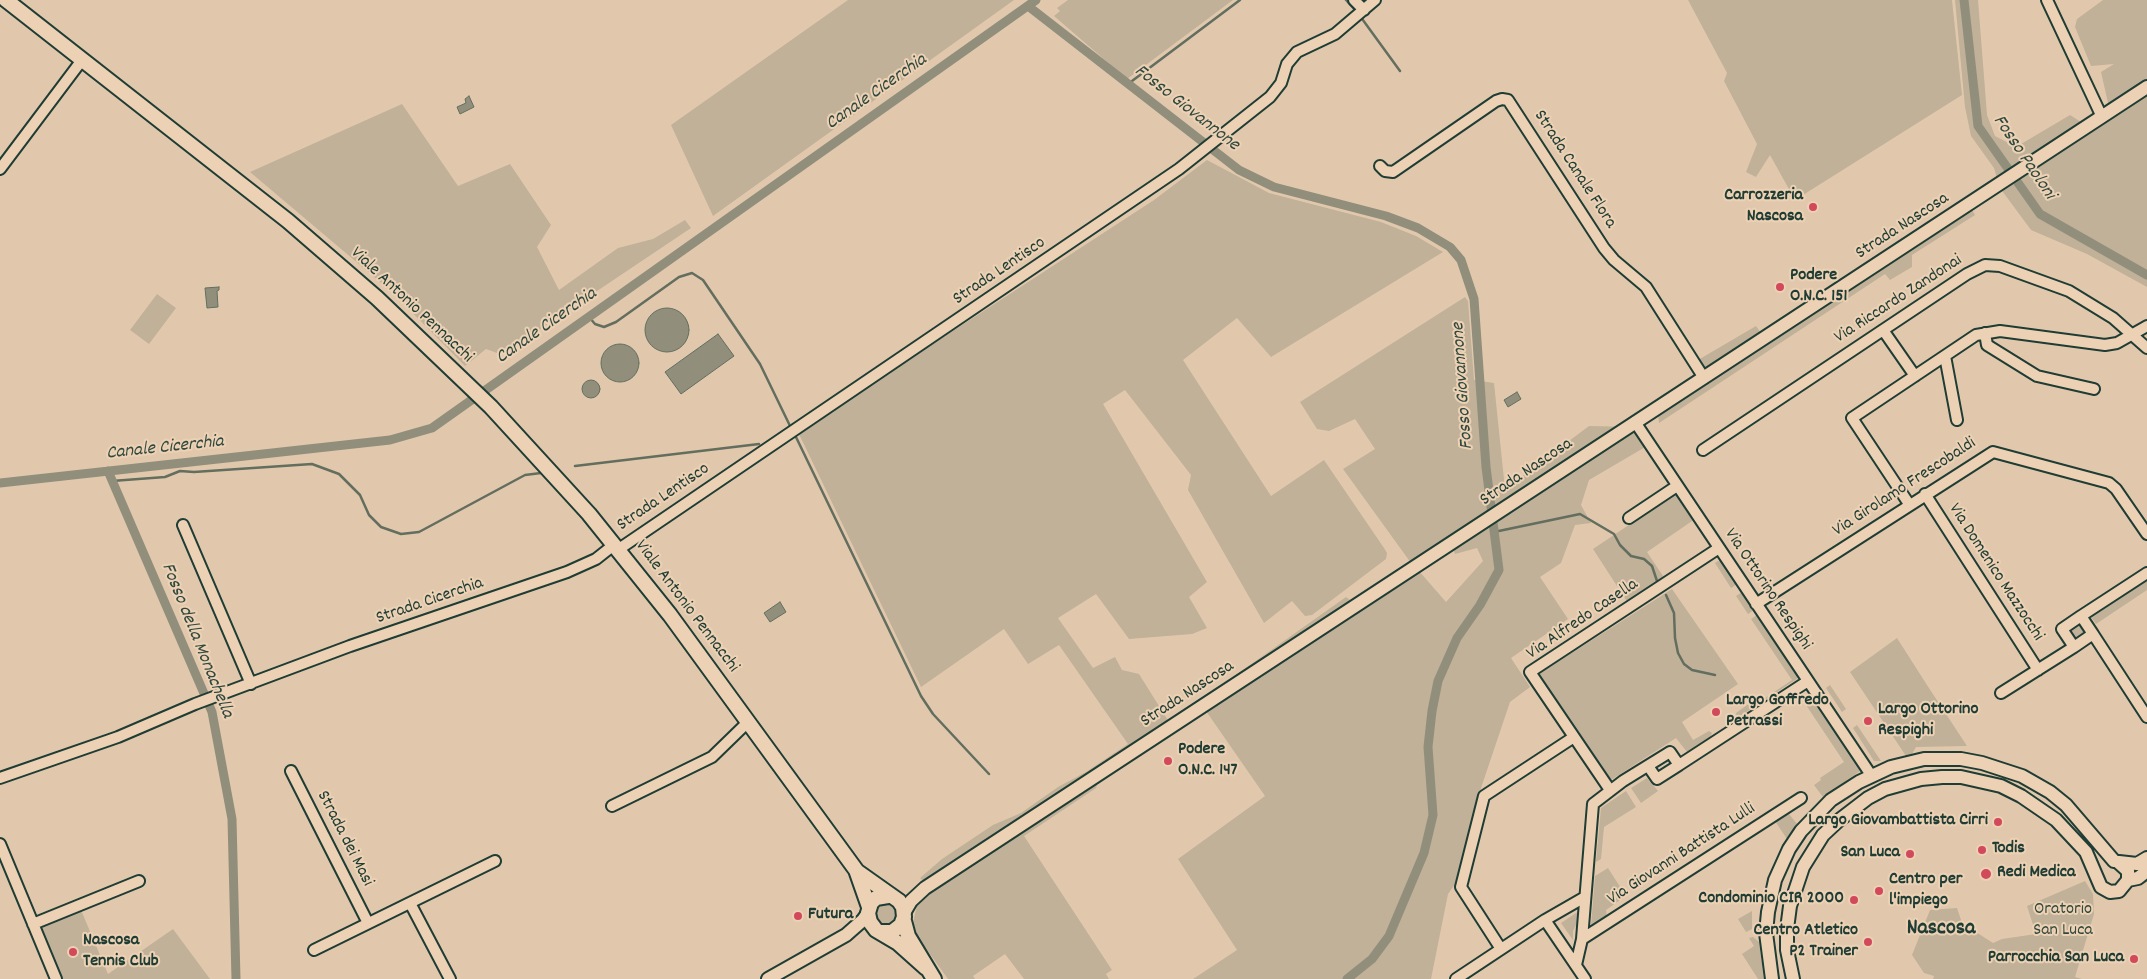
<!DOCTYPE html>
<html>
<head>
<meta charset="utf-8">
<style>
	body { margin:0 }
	canvas { display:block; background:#e1c8ac }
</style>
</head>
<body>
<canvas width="2147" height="979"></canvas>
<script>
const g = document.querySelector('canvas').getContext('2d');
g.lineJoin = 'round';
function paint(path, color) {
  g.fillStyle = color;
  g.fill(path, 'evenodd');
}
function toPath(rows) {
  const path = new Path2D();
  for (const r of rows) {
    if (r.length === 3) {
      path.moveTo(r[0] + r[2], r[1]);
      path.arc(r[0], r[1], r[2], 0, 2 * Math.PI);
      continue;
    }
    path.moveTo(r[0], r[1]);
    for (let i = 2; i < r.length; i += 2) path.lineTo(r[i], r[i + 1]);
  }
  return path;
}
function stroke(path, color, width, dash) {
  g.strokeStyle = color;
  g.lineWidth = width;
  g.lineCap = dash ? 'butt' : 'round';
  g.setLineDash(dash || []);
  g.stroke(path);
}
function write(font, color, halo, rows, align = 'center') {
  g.font = font + ' Dekko,sans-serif';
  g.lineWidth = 4;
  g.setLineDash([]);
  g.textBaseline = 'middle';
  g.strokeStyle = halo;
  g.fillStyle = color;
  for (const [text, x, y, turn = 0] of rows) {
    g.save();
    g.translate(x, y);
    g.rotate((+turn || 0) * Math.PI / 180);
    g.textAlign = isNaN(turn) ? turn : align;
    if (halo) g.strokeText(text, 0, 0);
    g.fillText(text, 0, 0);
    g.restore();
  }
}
const green = toPath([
	[848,0,1014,0,713,216,671,125],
	[1068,0,1233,0,1127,79,1054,16,1060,11,1057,8],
	[1688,0,1952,0,1962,95,1795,200,1770,155,1756,177,1746,172,1757,144,1724,81,1727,73],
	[1955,0,1978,0,1987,115,1995,136,2016,147,2070,115,2092,129,2111,116,2101,72,2114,64,2091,66,2075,27,2077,19,2103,0,2147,0,2147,287,2087,254,2031,230,2000,188,1994,168,1971,136,1965,107],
	[402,104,458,186,510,164,551,225,537,247,559,290,618,248,653,239,685,220,691,228,527,338,497,353,486,349,465,366,392,292,250,172],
	[1207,160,1269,193,1381,222,1416,236,1443,252,1271,357,1237,318,1183,360,1271,496,1324,460,1384,548,1387,553,1386,559,1312,615,1305,616,1292,601,1264,623,1188,490,1191,475,1125,390,1103,404,1207,582,1189,597,1207,628,1192,634,1129,639,1096,594,1058,618,1093,668,1115,657,1122,670,1139,674,1169,722,1103,766,1096,788,1024,836,1112,970,1106,974,1109,979,1024,979,1005,954,973,976,975,979,948,979,917,936,913,923,919,896,930,887,920,878,942,859,993,825,1021,813,1058,787,1086,772,1128,744,1059,645,1028,664,1004,629,921,687,798,432,1154,200],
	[1970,206,1975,215,1912,255,1912,267,1890,280,1885,274,1659,423,1658,413,1701,384,1698,360,1756,326,1766,340],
	[157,294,176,308,149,344,130,330],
	[1465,297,1468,301,1474,380,1494,383,1505,489,1589,426,1634,427,1647,446,1589,480,1581,505,1591,523,1575,525,1561,563,1540,577,1568,619,1511,658,1530,687,1510,702,1479,794,1455,884,1448,894,1431,979,1193,979,1237,950,1178,859,1265,796,1206,711,1241,687,1233,677,1346,597,1362,609,1419,571,1446,602,1483,561,1477,548,1455,554,1450,538,1411,563,1343,469,1375,449,1355,419,1329,431,1317,429,1300,402],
	[1675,494,1679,496,1695,519,1647,552,1665,579,1628,603,1593,549],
	[1718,561,1722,562,1737,584,1731,588,1715,563],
	[2147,580,2147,590,2096,624,2091,617],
	[1672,589,1738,684,1682,722,1693,740,1709,731,1712,733,1710,737,1687,752,1676,738,1611,780,1539,674],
	[1742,592,1754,610,1748,614,1736,596],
	[1757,615,1797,675,1797,679,1737,718,1736,713,1750,703,1753,706,1792,680,1751,619],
	[2080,624,2086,632,2076,639,2071,630],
	[1897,638,1927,685,1967,746,1916,747,1912,754,1906,756,1850,672],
	[1830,685,1846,709,1842,712,1826,688],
	[1808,696,1811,698,1860,771,1823,797,1814,785,1821,780,1820,778,1844,762,1802,699],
	[1857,725,1881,761,1874,761,1853,728],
	[1647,778,1658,791,1641,803,1631,788],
	[1626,791,1636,807,1604,827,1601,859,1596,862,1601,808],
	[1789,814,1798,825,1787,839,1775,821],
	[1608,868,1626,896,1606,910,1607,917,1591,926,1595,876],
	[2085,881,2093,894,2094,914,2075,977,2082,979,1933,979,1934,976,1924,973,1912,955,1930,910,1957,908,1962,923,1993,943,2002,939,2036,934,2027,906],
	[887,914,11],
	[81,910,108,974,173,929,210,979,59,979,37,927],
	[1579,911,1578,921,1573,931,1573,940,1561,923],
	[1752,911,1752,929,1746,932,1738,919],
	[1753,937,1759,942,1764,979,1758,979,1742,954,1754,946,1749,938]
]);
const water = toPath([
	[469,96,474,107,460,114,457,107,466,103,465,99,469,96],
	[219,287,219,290,217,291,218,307,207,308,205,288,219,287],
	[667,330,22],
	[718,334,734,356,681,394,665,372,718,334],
	[620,363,19],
	[591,389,9],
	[1517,392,1521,399,1508,407,1504,400,1517,392],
	[780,602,786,612,770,622,764,613,780,602]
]);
const stream = toPath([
	[1346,0,1357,12],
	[1360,16,1400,71],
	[1128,84,1240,0],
	[589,317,595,324,604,327,616,322,679,277,692,273,703,280,760,364,792,430],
	[795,435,921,696,933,714,989,774],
	[575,466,759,444],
	[112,481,165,477,180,471,194,472,312,464,339,474,360,495,369,515,381,527,401,534,419,532,525,475,541,473],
	[1494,532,1580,514,1614,534,1620,545,1631,556,1644,559,1652,566,1658,584],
	[1666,595,1674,613,1675,638,1678,653,1684,664,1692,670,1715,675]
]);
const canal = toPath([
	[1964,0,1978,126,2040,214,2147,275],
	[1028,6,1239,170,1274,187,1386,216,1418,228,1450,247,1461,260,1474,299,1486,467,1499,570,1480,605,1457,638,1438,681,1432,711,1428,747,1433,815,1424,853,1389,936,1372,959,1347,979],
	[108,471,212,712,232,819,236,979],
	[0,483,390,440,432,428,1036,0]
]);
const minor = toPath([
	[1354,0,1364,10],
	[2047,0,2102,117],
	[1380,166,1385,171,1393,172,1496,101,1502,99,1508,100,1604,248,1614,260,1646,287,1704,378],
	[0,169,82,60],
	[1883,330,1915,376],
	[1985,333,1987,345,2037,376,2094,389],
	[1945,356,1957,420],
	[1635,422,1871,775],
	[1703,450,1967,274,1985,265,2000,266,2069,291,2113,318,2147,348],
	[1925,494,2038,670],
	[1909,504,1852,418,1976,335,2000,331,2105,345,2117,343,2147,326],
	[1629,518,1677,486],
	[183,525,251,684],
	[619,549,1179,169,1270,97,1281,83,1287,64,1297,52,1335,34,1375,0],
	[1756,604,1993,452,2109,483,2116,489,2147,534],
	[2081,616,2093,634,2074,647,2062,629,2081,616,2147,573],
	[2093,634,2147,717],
	[2001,693,2074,647],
	[1679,765,1808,681],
	[291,771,368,923],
	[0,778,118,737,195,704,350,646,567,572,596,559,615,544],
	[1610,790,1530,672,1719,548],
	[612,806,712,757,748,722],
	[0,844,56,979],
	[410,903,450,979],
	[1545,920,1585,979],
	[33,924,139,881],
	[1582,939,1801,798],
	[1501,949,1461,887,1484,796,1574,737],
	[314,950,495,861],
	[1576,965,1582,939,1593,804,1623,781,1670,752,1679,765,1657,779,1648,766],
	[1456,979,1545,920,1585,897]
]);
const tertiary = toPath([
	[2119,862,2137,864,2147,858],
	[2128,880,2138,878,2147,871],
	[904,913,911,901,925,888,2147,87],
	[768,979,846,935,863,920,868,913],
	[1772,979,1766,933,1768,912,1775,880,1789,849,1801,831,1831,800,1859,782,1891,767,1924,759,1961,759,1982,763,2022,776,2050,792,2066,805,2114,861],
	[1793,979,1787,950,1787,929,1790,906,1803,867,1823,835,1838,821,1868,798,1885,789,1921,779,1942,777,1961,777,2001,786,2021,796,2056,820,2086,852,2101,887,2110,892,2119,891,2128,880,2128,871,2118,862]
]);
const secondary = toPath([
	[6,0,288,221,377,298,491,407,589,514,670,615,856,870,869,907],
	[858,872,899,901,903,907,904,917,901,925,892,932,881,932],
	[888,896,876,898,871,903,868,913,870,922,876,930,898,943,926,968],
	[904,921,908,936,934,979]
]);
const markers = [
	[1813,207,5,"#d1495b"],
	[1780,287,5,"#d1495b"],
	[1716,712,5,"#d1495b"],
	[1868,721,5,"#d1495b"],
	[1168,761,5,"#d1495b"],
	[1998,822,5,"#d1495b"],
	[1982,850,5,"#d1495b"],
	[1910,854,5,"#d1495b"],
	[1986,874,6,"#d1495b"],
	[1879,891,5,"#d1495b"],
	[1854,900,5,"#d1495b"],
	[798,916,5,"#d1495b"],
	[1868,942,5,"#d1495b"],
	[73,952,5,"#d1495b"],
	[2134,959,5,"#d1495b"]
];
const streetNames = [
	["Strada Canale Flora",1574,170,57],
	["Strada Nascosa",1903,227,-33],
	["Strada Lentisco",1000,272,-34],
	["Via Riccardo Zandonai",1899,300,-33],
	["Viale Antonio Pennacchi",411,306,43],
	["Strada Nascosa",1527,473,-34],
	["Via Girolamo Frescobaldi",1905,488,-33],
	["Strada Lentisco",664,498,-34],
	["Via Domenico Mazzocchi",1995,573,57],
	["Via Ottorino Respighi",1767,590,56],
	["Strada Cicerchia",430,602,-19],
	["Viale Antonio Pennacchi",686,607,53],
	["Via Alfredo Casella",1583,620,-34],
	["Strada Nascosa",1188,695,-33],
	["Strada dei Masi",344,839,63],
	["Via Giovanni Battista Lulli",1682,855,-33]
];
const poiNames = [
	["Carrozzeria",1803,197,"right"],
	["Nascosa",1803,218,"right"],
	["Podere",1790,277],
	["O.N.C. 151",1790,298],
	["Largo Goffredo",1726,702],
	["Petrassi",1726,723],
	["Largo Ottorino",1878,711],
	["Respighi",1878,732],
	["Podere",1178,751],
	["O.N.C. 147",1178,772],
	["Largo Giovambattista Cirri",1988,822,"right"],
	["Todis",1992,850],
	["San Luca",1900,854,"right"],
	["Redi Medica",1997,874],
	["Centro per",1889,881],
	["l'impiego",1889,902],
	["Condominio CIR 2000",1844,900,"right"],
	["Futura",808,916],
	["Centro Atletico",1858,932,"right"],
	["P2 Trainer",1858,953,"right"],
	["Nascosa",83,942],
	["Tennis Club",83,963],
	["Parrocchia San Luca",2124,959,"right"]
];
const parkNames = [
	["Oratorio",2063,911],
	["San Luca",2063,932]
];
const waterNames = [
	["Canale Cicerchia",877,93,-35],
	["Fosso Giovannone",1186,109,38],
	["Fosso Paoloni",2023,158,56],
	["Canale Cicerchia",547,327,-35],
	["Fosso Giovannone",1464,386,-94],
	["Canale Cicerchia",165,449,-6],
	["Fosso della Monachella",196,641,68]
];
const districtNames = [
	["Nascosa",1941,930]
];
paint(green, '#c0b198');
paint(water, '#918f7b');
stroke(water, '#636e5f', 1);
stroke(stream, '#636e5f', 2.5);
stroke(canal, '#918f7b', 9);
stroke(minor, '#1f3d34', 14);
stroke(tertiary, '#1f3d34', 16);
stroke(secondary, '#1f3d34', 18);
stroke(minor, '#edd1b4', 10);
stroke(tertiary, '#edd1b4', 12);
stroke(secondary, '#edd1b4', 14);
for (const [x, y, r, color] of markers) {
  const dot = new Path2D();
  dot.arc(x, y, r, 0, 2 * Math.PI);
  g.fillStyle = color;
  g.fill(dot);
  stroke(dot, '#edd1b4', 2);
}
write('18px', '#1f3d34', '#edd1b4', streetNames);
write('bold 18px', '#1f3d34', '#edd1b4', poiNames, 'left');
write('18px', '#2f493e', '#edd1b4', parkNames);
write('italic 19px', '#30493f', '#edd1b4', waterNames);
write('bold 22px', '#1f3d34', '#edd1b4', districtNames);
</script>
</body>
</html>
